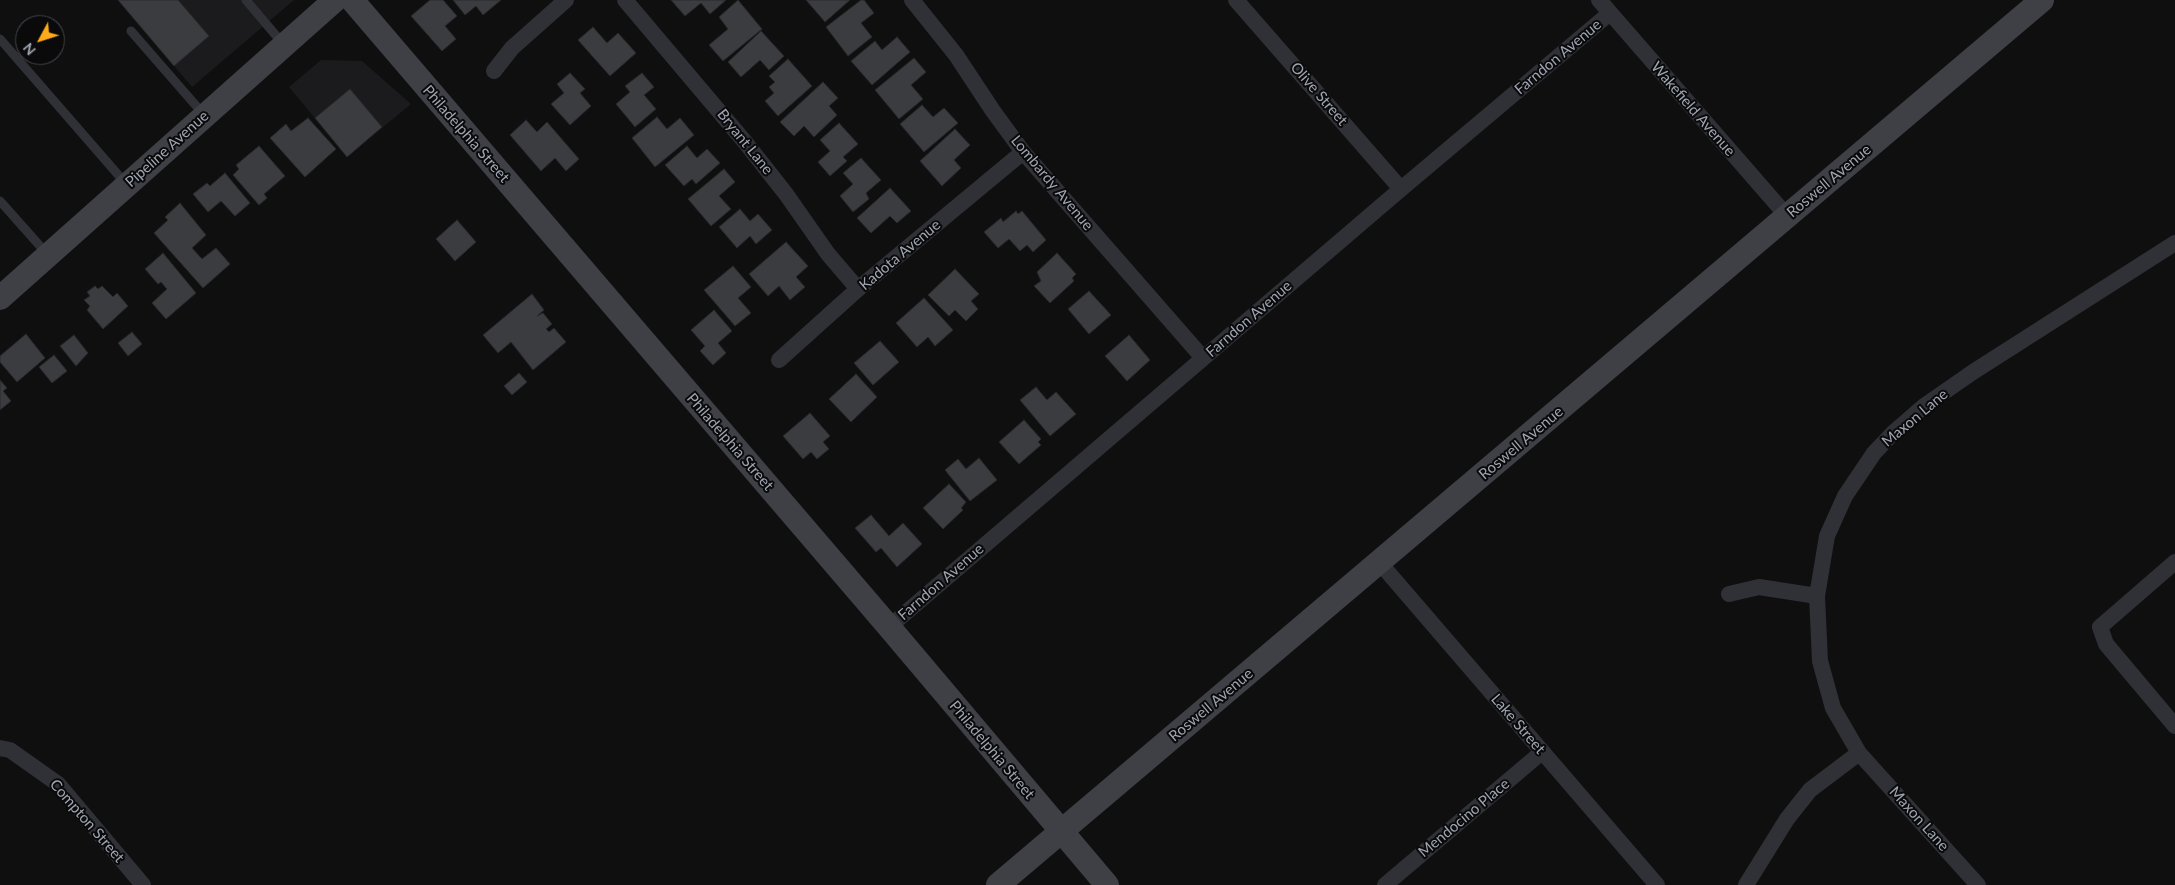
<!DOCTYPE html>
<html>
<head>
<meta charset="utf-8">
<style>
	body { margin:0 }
	#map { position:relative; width:2175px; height:885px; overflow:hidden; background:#0f0f10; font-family:Lato,sans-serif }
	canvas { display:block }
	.north { position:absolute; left:15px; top:15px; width:50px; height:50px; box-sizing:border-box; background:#0a0a0b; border:1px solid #46484e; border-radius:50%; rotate:230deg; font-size:14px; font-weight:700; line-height:20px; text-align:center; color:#9fa5b2 }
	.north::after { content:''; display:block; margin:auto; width:18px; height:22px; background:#feaa19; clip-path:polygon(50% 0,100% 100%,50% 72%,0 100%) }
</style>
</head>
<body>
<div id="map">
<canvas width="2175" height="885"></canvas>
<div class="north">N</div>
</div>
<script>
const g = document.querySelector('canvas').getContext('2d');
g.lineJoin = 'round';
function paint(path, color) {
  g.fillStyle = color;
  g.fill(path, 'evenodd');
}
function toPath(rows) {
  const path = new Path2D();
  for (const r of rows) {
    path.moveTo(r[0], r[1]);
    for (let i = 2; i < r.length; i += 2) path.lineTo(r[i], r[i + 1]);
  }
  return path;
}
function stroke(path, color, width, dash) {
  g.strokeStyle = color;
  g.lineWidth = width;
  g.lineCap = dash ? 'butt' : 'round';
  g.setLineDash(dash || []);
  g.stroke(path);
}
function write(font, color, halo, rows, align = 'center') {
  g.font = font + ' Lato,sans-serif';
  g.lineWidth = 4;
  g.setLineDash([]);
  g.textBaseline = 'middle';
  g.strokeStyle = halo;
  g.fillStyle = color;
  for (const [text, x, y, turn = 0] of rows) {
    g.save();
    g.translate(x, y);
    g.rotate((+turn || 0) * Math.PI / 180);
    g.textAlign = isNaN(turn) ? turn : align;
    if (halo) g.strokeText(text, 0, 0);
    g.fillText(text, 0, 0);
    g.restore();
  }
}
const built = toPath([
	[118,0,294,0,192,87],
	[321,60,362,61,411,104,347,157,289,87]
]);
const building = toPath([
	[118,0,178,0,209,36,174,66,118,0],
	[430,0,443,0,457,16,445,26,456,39,442,51,411,16,430,0],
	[453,0,501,0,483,15,476,6,465,15,453,0],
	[671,0,726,0,710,14,701,3,685,16,671,0],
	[738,0,762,29,723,61,709,45,728,29,719,17,738,0],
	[806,0,850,0,825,22,806,0],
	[861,0,864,0,874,13,861,23,872,37,848,56,826,27,861,0],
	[593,27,607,43,618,33,636,53,610,76,578,40,593,27],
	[761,31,784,56,769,70,760,60,741,77,728,62,761,31],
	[897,37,910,52,872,85,851,61,875,41,882,50,897,37],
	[914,58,926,72,911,85,923,99,899,119,875,90,914,58],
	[788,59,812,86,778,116,765,101,774,93,769,87,775,82,769,76,788,59],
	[570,73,585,89,580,93,591,106,570,125,551,104,564,93,557,84,570,73],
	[642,73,654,87,644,95,656,109,635,127,616,104,630,92,625,86,642,73],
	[823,82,838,98,829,106,837,115,814,137,804,126,794,136,780,122,823,82],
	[350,89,382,127,347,157,315,118,350,89],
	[922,105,933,117,944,108,958,123,924,152,900,124,922,105],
	[657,117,667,129,680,118,694,135,655,167,632,138,657,117],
	[308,118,336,149,305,177,270,138,286,124,291,131,308,118],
	[526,120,537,132,547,122,579,159,566,171,555,158,541,171,510,135,526,120],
	[839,123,858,144,843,157,847,161,830,176,818,162,830,151,820,140,839,123],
	[955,129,970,145,954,160,961,168,942,186,920,161,955,129],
	[259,146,285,176,264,194,267,198,259,205,233,175,239,169,236,165,259,146],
	[687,146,697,158,707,149,720,163,696,184,692,179,684,186,665,165,687,146],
	[861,158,881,180,866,193,869,199,853,212,840,196,853,184,843,173,861,158],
	[724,169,735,182,719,196,731,209,711,226,688,199,724,169],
	[225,173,250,203,235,216,221,201,208,212,193,194,207,183,210,186,225,173],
	[890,188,911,211,897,223,890,216,871,233,857,218,890,188],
	[180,203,206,235,192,248,202,259,216,248,230,264,203,288,154,233,168,220,165,217,180,203],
	[740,209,750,221,758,214,772,230,756,244,750,236,737,248,719,227,740,209],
	[1016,211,1018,214,1022,211,1046,240,1033,252,1027,245,1020,251,1009,239,998,248,984,232,1001,218,1003,222,1016,211],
	[457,220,476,242,455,261,436,239,457,220],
	[786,242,808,266,796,277,805,287,790,300,779,286,768,296,749,274,786,242],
	[163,253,196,293,166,319,152,303,167,289,161,282,158,284,145,269,163,253],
	[1057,253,1076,274,1072,278,1074,281,1050,303,1034,286,1041,281,1037,272,1057,253],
	[733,266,751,287,738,298,751,313,735,326,704,290,733,266],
	[955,269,979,294,971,301,978,309,966,321,955,310,949,316,928,295,955,269],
	[95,286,98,289,102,286,113,297,117,293,128,306,103,329,87,310,90,306,84,300,90,296,87,292,95,286],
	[1089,291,1111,315,1089,334,1068,309,1089,291],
	[532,294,544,310,537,316,543,313,552,324,546,329,549,332,554,328,566,342,533,370,511,342,498,353,483,335,532,294],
	[924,298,953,330,935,346,928,337,917,347,896,323,924,298],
	[714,310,732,331,718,343,726,353,713,365,700,351,705,346,691,330,714,310],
	[132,332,142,344,128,356,118,343,132,332],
	[26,334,45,358,17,382,0,362,0,356,26,334],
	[74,335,88,353,76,366,60,346,74,335],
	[1129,335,1150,360,1127,381,1105,356,1129,335],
	[880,341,899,362,873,385,854,363,880,341],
	[54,355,67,371,52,383,39,367,54,355],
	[519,373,527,382,512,395,504,386,519,373],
	[856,374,877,397,851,422,829,399,856,374],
	[0,380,7,388,3,391,11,401,0,410,0,380],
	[1036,387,1047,400,1056,392,1076,414,1050,436,1020,400,1036,387],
	[810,413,830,436,823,442,829,449,817,459,811,452,803,459,783,436,810,413],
	[1024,420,1041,439,1038,442,1041,445,1019,464,999,442,1024,420],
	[979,458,997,480,970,501,945,470,958,459,966,469,979,458],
	[949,484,966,502,961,508,963,510,943,529,923,508,949,484],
	[871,515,889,536,903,523,922,544,897,567,881,548,876,552,855,528,871,515]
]);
const lane = toPath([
	[246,0,284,45],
	[131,31,205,116],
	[0,39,127,185],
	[0,201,48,255]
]);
const street = toPath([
	[625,0,745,142,786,194,828,254,858,289],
	[912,0,956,55,993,111,1023,152,1203,358],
	[1236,0,1401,189],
	[1599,0,1787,216],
	[494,71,512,48,566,0],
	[779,360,858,289,1023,152],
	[2175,562,2100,627,2106,644,2175,726],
	[1380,563,1657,885],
	[1729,594,1759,587,1817,596],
	[889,627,1401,189,1610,13],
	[0,748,10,750,58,784,143,885],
	[1385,885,1542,752],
	[1746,885,1787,819,1810,790,1859,753],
	[1978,885,1859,753,1833,708,1820,661,1817,596,1827,536,1845,496,1874,453,1893,433,1924,406,1973,372,2175,243]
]);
const secondary = toPath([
	[352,0,889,627,1107,885],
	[0,298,335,0],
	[998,885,2042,0]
]);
const streetNames = [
	["Farndon Avenue",1558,57,-40],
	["Olive Street",1319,94,49],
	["Wakefield Avenue",1693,109,49],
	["Philadelphia Street",466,134,49],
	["Bryant Lane",745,142,51],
	["Pipeline Avenue",167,149,-42],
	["Roswell Avenue",1829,181,-40],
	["Lombardy Avenue",1052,183,50],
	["Kadota Avenue",900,255,-40],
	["Farndon Avenue",1249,319,-41],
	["Maxon Lane",1915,418,-40],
	["Philadelphia Street",730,442,49],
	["Roswell Avenue",1521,443,-40],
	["Farndon Avenue",941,582,-41],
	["Roswell Avenue",1211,705,-40],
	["Lake Street",1518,724,49],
	["Philadelphia Street",992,750,50],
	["Mendocino Place",1464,818,-40],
	["Maxon Lane",1919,819,48],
	["Compton Street",87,821,49]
];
paint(built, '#1b1b1d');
paint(building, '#3b3c40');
stroke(building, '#29292c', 1);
stroke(lane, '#303136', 9);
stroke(street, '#303136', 16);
stroke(secondary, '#3e4046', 24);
write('15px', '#9fa5b2', '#0a0a0b', streetNames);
</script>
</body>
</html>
